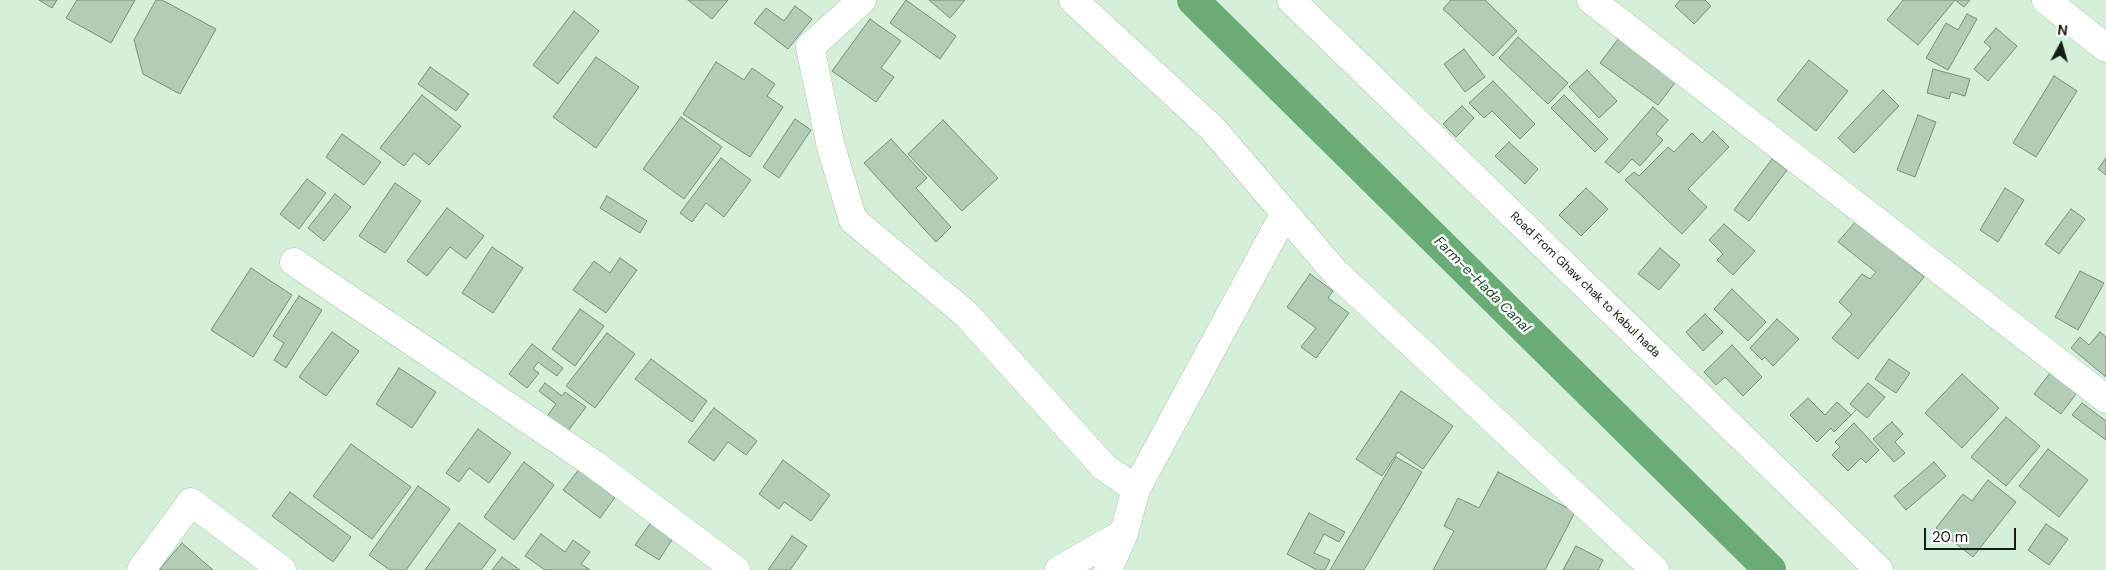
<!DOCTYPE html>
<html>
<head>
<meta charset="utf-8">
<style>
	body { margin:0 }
	#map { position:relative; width:2106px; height:570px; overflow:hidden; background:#d5efd8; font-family:"DM Sans",sans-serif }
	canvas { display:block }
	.north { position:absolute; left:2036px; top:20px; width:50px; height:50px; -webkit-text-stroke:4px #fff; paint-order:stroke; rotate:6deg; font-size:14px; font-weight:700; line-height:20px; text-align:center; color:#131d14 }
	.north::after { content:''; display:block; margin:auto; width:18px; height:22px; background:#131d14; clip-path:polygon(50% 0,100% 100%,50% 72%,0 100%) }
	.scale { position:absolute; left:1924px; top:528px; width:92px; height:22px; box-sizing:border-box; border:2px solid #131d14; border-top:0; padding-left:6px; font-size:15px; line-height:18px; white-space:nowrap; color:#131d14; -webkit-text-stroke:4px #fff; paint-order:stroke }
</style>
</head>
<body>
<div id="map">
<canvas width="2106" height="570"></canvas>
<div class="north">N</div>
<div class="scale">20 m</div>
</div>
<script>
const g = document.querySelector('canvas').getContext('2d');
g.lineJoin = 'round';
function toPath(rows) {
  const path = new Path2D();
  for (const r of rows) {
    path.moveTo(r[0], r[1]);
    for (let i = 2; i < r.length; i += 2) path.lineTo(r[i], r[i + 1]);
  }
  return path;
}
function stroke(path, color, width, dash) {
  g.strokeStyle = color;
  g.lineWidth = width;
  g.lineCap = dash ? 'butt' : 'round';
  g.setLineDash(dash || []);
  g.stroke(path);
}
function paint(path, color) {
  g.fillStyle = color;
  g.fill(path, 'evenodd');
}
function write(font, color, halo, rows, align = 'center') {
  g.font = font + ' "DM Sans",sans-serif';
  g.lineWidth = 5;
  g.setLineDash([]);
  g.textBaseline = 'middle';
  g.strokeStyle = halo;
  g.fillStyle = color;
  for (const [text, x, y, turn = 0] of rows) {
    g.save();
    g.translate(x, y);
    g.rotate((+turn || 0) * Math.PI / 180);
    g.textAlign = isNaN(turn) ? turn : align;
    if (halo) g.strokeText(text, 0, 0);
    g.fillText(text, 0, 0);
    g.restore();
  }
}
const canal = toPath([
	[1193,0,1770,570]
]);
const building = toPath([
	[39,0,57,0,52,8,39,0],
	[77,0,135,0,111,43,66,18,77,0],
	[156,0,162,0,216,29,180,94,143,74,134,40,156,0],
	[688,0,728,0,712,19,688,0],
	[906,0,956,36,940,59,890,23,906,0],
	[929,0,965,0,950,18,929,0],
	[1451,0,1485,0,1517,31,1493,56,1443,9,1451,0],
	[1680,0,1705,0,1711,6,1694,24,1675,6,1680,0],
	[1903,0,1970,0,1964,7,1955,0,1918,45,1887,20,1903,0],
	[795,6,812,19,788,49,754,23,766,8,784,21,795,6],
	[574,11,599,31,558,84,533,65,574,11],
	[1967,14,1977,19,1948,70,1926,58,1946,23,1958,30,1967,14],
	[870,19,901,41,881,68,894,77,876,102,832,71,870,19],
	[1996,28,2017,46,1988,81,1974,69,1991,48,1984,42,1996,28],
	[1622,34,1680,76,1658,105,1600,63,1622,34],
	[1518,37,1568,83,1548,104,1499,58,1518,37],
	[1464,49,1485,77,1465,92,1444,64,1464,49],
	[596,57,639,87,596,148,553,117,596,57],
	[1809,60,1848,91,1816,131,1777,100,1809,60],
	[716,62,744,80,752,68,775,84,767,96,783,107,750,157,683,114,716,62],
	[430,67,469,94,456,111,418,84,430,67],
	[1933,69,1970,79,1965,96,1951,92,1949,99,1927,93,1933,69],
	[1587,70,1617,101,1599,118,1569,87,1587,70],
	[2054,76,2077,91,2036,157,2013,143,2054,76],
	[1493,81,1535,124,1520,139,1492,111,1484,118,1469,103,1493,81],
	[1883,90,1899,106,1854,153,1838,138,1883,90],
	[422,95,461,126,429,165,414,153,404,166,380,148,422,95],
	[1564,95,1608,139,1595,152,1551,108,1564,95],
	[1462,106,1474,118,1456,137,1443,124,1462,106],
	[1653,107,1668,120,1656,134,1663,140,1640,166,1632,159,1619,173,1605,162,1653,107],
	[1918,115,1936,122,1915,177,1897,170,1918,115],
	[681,117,722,147,684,199,643,169,681,117],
	[795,119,811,130,779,178,763,167,795,119],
	[943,120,998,178,962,211,908,154,943,120],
	[1713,131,1729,147,1688,189,1707,207,1682,234,1625,180,1634,172,1639,176,1668,147,1674,152,1692,133,1702,143,1713,131],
	[342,134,381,162,364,185,326,157,342,134],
	[891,139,927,178,916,188,951,227,936,242,864,163,891,139],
	[1509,142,1538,169,1525,184,1495,156,1509,142],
	[721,158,751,180,724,217,706,203,692,222,680,213,721,158],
	[2106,158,2106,175,2098,169,2106,158],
	[1772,159,1787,170,1749,221,1734,210,1772,159],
	[307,179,326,193,299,229,280,214,307,179],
	[395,183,421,201,385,253,359,236,395,183],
	[1586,188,1608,209,1581,236,1559,215,1586,188],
	[2005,188,2024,200,1998,242,1980,230,2005,188],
	[335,194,351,207,324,241,308,228,335,194],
	[607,196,647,221,640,233,600,208,607,196],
	[447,208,484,236,466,259,450,247,427,276,407,261,447,208],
	[2071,209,2085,219,2059,254,2045,244,2071,209],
	[1856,221,1924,277,1858,359,1832,338,1852,314,1839,302,1862,274,1870,279,1876,272,1838,242,1856,221],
	[1724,224,1755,251,1733,275,1717,260,1723,254,1709,240,1724,224],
	[492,247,523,268,493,313,462,293,492,247],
	[1660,248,1680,265,1659,290,1638,274,1660,248],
	[620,258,637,270,606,313,573,290,594,261,610,273,620,258],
	[251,268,292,295,253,357,211,330,251,268],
	[2080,271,2104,283,2078,330,2055,317,2080,271],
	[1310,274,1333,291,1328,298,1349,313,1316,358,1301,347,1316,328,1287,307,1310,274],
	[1732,289,1766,322,1748,341,1714,309,1732,289],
	[299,296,322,310,286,368,274,360,284,343,273,336,299,296],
	[580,309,604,326,575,366,552,349,580,309],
	[1705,314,1723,332,1703,351,1686,332,1705,314],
	[1777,319,1799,339,1773,366,1765,357,1762,360,1750,348,1777,319],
	[332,332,359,351,326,396,299,377,332,332],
	[2100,332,2106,337,2106,377,2071,348,2080,337,2089,345,2100,332],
	[607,333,635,354,595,408,566,386,607,333],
	[532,344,563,368,557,376,538,362,533,369,539,373,527,388,509,374,532,344],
	[1732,345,1762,377,1743,396,1725,377,1716,385,1704,372,1732,345],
	[651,359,707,401,692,422,635,379,651,359],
	[1889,359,1910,373,1896,393,1875,379,1889,359],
	[399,368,436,392,412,428,376,404,399,368],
	[2053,369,2079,390,2061,414,2034,394,2053,369],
	[1962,374,1999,408,1962,448,1925,413,1962,374],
	[545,383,562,396,565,392,586,407,565,435,545,419,556,404,539,391,545,383],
	[1868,383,1885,397,1867,418,1850,404,1868,383],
	[1401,391,1453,426,1423,469,1398,452,1382,476,1356,459,1401,391],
	[1808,398,1825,415,1837,402,1851,415,1856,410,1834,432,1831,428,1817,442,1790,415,1808,398],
	[2082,403,2106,421,2106,440,2072,415,2082,403],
	[714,408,757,441,746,455,728,442,714,461,688,442,714,408],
	[2006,417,2040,446,2006,486,1971,457,2006,417],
	[1892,422,1903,434,1895,442,1905,453,1894,462,1873,439,1892,422],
	[1854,423,1879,450,1866,463,1861,458,1848,471,1832,455,1840,447,1835,442,1854,423],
	[478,429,511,453,489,483,469,468,459,482,446,473,478,429],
	[351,444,411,487,372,539,313,496,351,444],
	[2048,449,2088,480,2059,517,2019,486,2048,449],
	[1396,457,1422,472,1364,570,1330,570,1396,457],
	[783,460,830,495,811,521,784,502,779,509,759,494,783,460],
	[524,462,554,485,514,540,484,517,524,462],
	[1934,462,1946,476,1906,510,1894,496,1934,462],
	[580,468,616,496,600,518,563,490,580,468],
	[1498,472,1575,512,1545,570,1433,570,1454,531,1444,526,1458,498,1479,508,1498,472],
	[1988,480,2016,502,1973,557,1936,528,1963,494,1972,501,1988,480],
	[418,486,450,509,406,570,390,570,369,555,418,486],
	[290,492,351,537,333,562,272,516,290,492],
	[1309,513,1345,532,1339,542,1324,534,1314,553,1330,560,1325,570,1317,570,1287,554,1309,513],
	[652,521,675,535,659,560,635,545,652,521],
	[459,523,496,550,481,570,425,570,459,523],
	[2046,524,2068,539,2049,565,2028,550,2046,524],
	[541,534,565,552,573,540,590,552,581,564,590,570,545,570,525,556,541,534],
	[792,536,807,546,790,570,768,570,792,536],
	[182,543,213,570,159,570,182,543],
	[1576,546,1603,560,1598,570,1563,570,1576,546],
	[502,557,520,570,492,570,502,557]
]);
const minor = toPath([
	[862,0,810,47,831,147,853,220,966,314,1104,467,1136,489],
	[1073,0,1213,129,1335,272,1655,570],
	[1291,0,1879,570],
	[1591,0,2106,399],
	[2046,0,2106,48],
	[294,262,594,464,736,570],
	[141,570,191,502,282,570],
	[1059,570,1124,533,1136,489,1285,213],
	[1108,570,1124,533]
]);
const streetNames = [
	["Road From Ghaw chak to Kabul hada",1585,285,44]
];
const waterNames = [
	["Farm-e-Hada Canal",1482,285,45]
];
stroke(canal, '#69ac75', 32);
paint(building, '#b2ccb5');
stroke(building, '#768f79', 1);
stroke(minor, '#acc5af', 29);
stroke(minor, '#fff', 28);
write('12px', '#131d14', '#fff', streetNames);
write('italic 14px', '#184924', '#fff', waterNames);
</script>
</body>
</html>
